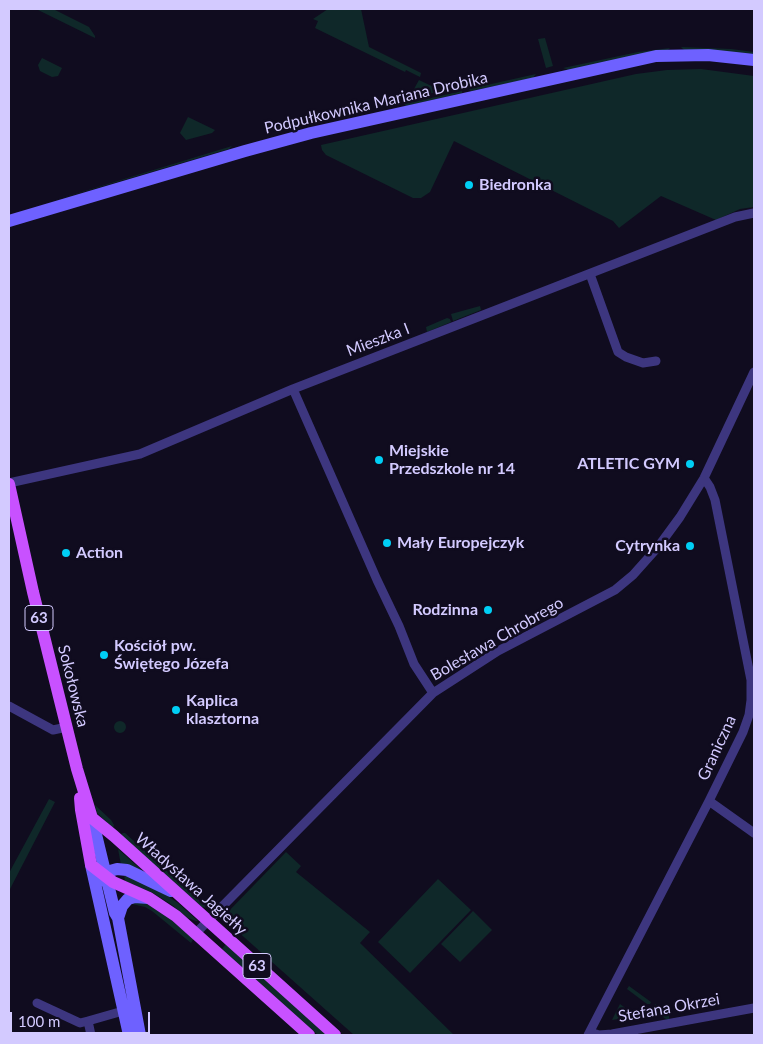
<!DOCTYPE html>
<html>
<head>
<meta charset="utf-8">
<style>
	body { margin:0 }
	#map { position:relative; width:763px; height:1044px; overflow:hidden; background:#100c1f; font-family:Lato,sans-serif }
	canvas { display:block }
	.frame { position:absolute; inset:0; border:10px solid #d3caff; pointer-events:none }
	.scale { position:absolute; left:10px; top:1012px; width:140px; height:22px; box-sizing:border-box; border:2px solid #d3caff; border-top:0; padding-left:6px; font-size:15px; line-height:18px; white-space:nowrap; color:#d3caff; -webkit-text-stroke:4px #100c1f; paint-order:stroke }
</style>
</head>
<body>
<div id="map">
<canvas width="763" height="1044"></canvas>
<div class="frame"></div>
<div class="scale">100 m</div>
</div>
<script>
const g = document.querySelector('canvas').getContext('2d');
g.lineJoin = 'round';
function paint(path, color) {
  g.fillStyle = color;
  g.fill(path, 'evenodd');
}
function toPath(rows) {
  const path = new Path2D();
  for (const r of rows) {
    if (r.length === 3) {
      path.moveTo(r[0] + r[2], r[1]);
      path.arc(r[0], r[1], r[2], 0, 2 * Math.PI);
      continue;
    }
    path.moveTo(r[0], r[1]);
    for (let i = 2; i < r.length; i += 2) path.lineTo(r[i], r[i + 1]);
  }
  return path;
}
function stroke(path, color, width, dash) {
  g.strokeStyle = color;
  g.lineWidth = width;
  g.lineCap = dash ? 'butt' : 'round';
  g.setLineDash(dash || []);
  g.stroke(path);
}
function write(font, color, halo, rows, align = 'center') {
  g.font = font + ' Lato,sans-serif';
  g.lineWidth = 5;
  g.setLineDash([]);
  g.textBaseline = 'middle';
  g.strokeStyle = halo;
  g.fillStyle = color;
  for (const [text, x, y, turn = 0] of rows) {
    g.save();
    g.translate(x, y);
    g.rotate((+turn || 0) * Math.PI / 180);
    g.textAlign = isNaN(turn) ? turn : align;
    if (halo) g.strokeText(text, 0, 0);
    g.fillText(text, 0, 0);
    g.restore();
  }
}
const green = toPath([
	[36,9,53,9,89,27,95,36,95,38],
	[328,9,361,9,369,47,421,73,420,77,406,70,405,72,315,28,318,21,313,19],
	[545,38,553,66,546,68,538,39],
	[681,47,731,49,754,52,754,54,684,50],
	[670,48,667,51,569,70,563,68,638,52],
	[42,58,62,68,58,76,52,77,40,71,38,65],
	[701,69,754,76,754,207,740,209,716,220,661,196,619,228,613,221,454,141,430,192,421,198,413,198,326,155,322,150,321,145,636,74,667,70],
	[536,74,533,78,471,91,469,89],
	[419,80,442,91,409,98],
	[462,91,462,93,406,106,404,104],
	[188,117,215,130,212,133,186,140,180,133],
	[232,146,229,149,49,202],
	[480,306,481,310,453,321,451,314],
	[447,318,450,319,451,322,427,332,426,327],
	[120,727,6],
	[49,799,55,802,9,891,9,873],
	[95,805,111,820,114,825,113,828,97,813],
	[123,833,125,833,208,908,202,907,120,835],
	[118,849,144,872,121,865],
	[286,852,301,866,296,872,370,932,360,943,454,1035,354,1035,236,930,224,916],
	[124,874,159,890,178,903,198,921,196,921,188,918,172,905,153,893,125,881],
	[438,879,471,910,410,973,378,942],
	[139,901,155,907,194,938,191,943,152,911,145,907,132,904],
	[473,911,492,930,460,962,441,944],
	[226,944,327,1035,318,1035,222,949],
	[629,986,651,1002,650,1004,647,1004,627,989],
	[620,1004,636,1016,612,1020],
	[655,1004,669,1014,669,1019,666,1019,660,1015,654,1009]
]);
const street = toPath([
	[590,274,618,352,626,357,643,363,656,361],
	[293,389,377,580,399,626,414,664,433,693],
	[9,483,140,454,293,389,735,217,754,213],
	[9,706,53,730,67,727],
	[709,801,754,833],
	[196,933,433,693,498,651,615,590,633,575,658,547,680,517,704,478,754,372],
	[37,1003,80,1023,88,1021],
	[590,1032,599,1035,612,1034,754,1008],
	[91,1035,88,1021,123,1011],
	[588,1035,709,801,743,732,749,715,751,700,751,680,715,500,710,487,704,478]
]);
const secondary = toPath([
	[9,221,245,151,311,133,656,56,708,55,754,60],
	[92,818,115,913,118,918,140,1035],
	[91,865,129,1035],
	[100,881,110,871,117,869,127,870,171,891],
	[118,918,122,906,128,899,135,897,148,898]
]);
const primary = toPath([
	[9,484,33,592,77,769,92,818,114,836,335,1035],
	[80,798,81,810,91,865,113,882,149,898,176,916,309,1035]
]);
const markers = [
	[469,185,5,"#00cff5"],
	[379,460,5,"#00cff5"],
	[690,464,5,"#00cff5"],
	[387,543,5,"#00cff5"],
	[690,546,5,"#00cff5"],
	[66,553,5,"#00cff5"],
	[488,610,5,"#00cff5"],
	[104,655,5,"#00cff5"],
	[176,710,5,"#00cff5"]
];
const shields = [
	[39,618,28],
	[257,966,28]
];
const shieldNames = [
	["63",39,618],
	["63",257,966]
];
const streetNames = [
	["Podpułkownika Mariana Drobika",376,103,-13],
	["Mieszka I",378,340,-21],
	["Bolesława Chrobrego",497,639,-30],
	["Sokołowska",73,686,76],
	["Graniczna",717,748,-65],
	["Władysława Jagiełły",191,884,42],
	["Stefana Okrzei",669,1008,-10]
];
const poiNames = [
	["Biedronka",479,185],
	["Miejskie",389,451],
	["Przedszkole nr 14",389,469],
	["ATLETIC GYM",680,464,"right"],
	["Mały Europejczyk",397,543],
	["Cytrynka",680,546,"right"],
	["Action",76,553],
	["Rodzinna",478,610,"right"],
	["Kościół pw.",114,646],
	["Świętego Józefa",114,664],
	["Kaplica",186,701],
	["klasztorna",186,719]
];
paint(green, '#0f2829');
stroke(street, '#3d367f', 9);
stroke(secondary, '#6e61ff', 12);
stroke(primary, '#c851ff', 12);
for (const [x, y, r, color] of markers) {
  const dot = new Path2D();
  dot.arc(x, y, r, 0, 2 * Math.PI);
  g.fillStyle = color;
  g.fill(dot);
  stroke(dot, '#100c1f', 2);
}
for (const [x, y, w] of shields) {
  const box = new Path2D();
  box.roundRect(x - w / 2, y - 12.5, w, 25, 4);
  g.fillStyle = '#100c1f';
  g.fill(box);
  stroke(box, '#d3caff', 1);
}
write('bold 15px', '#d3caff', null, shieldNames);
write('16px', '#d3caff', '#100c1f', streetNames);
write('bold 16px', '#d3caff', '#100c1f', poiNames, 'left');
</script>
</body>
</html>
